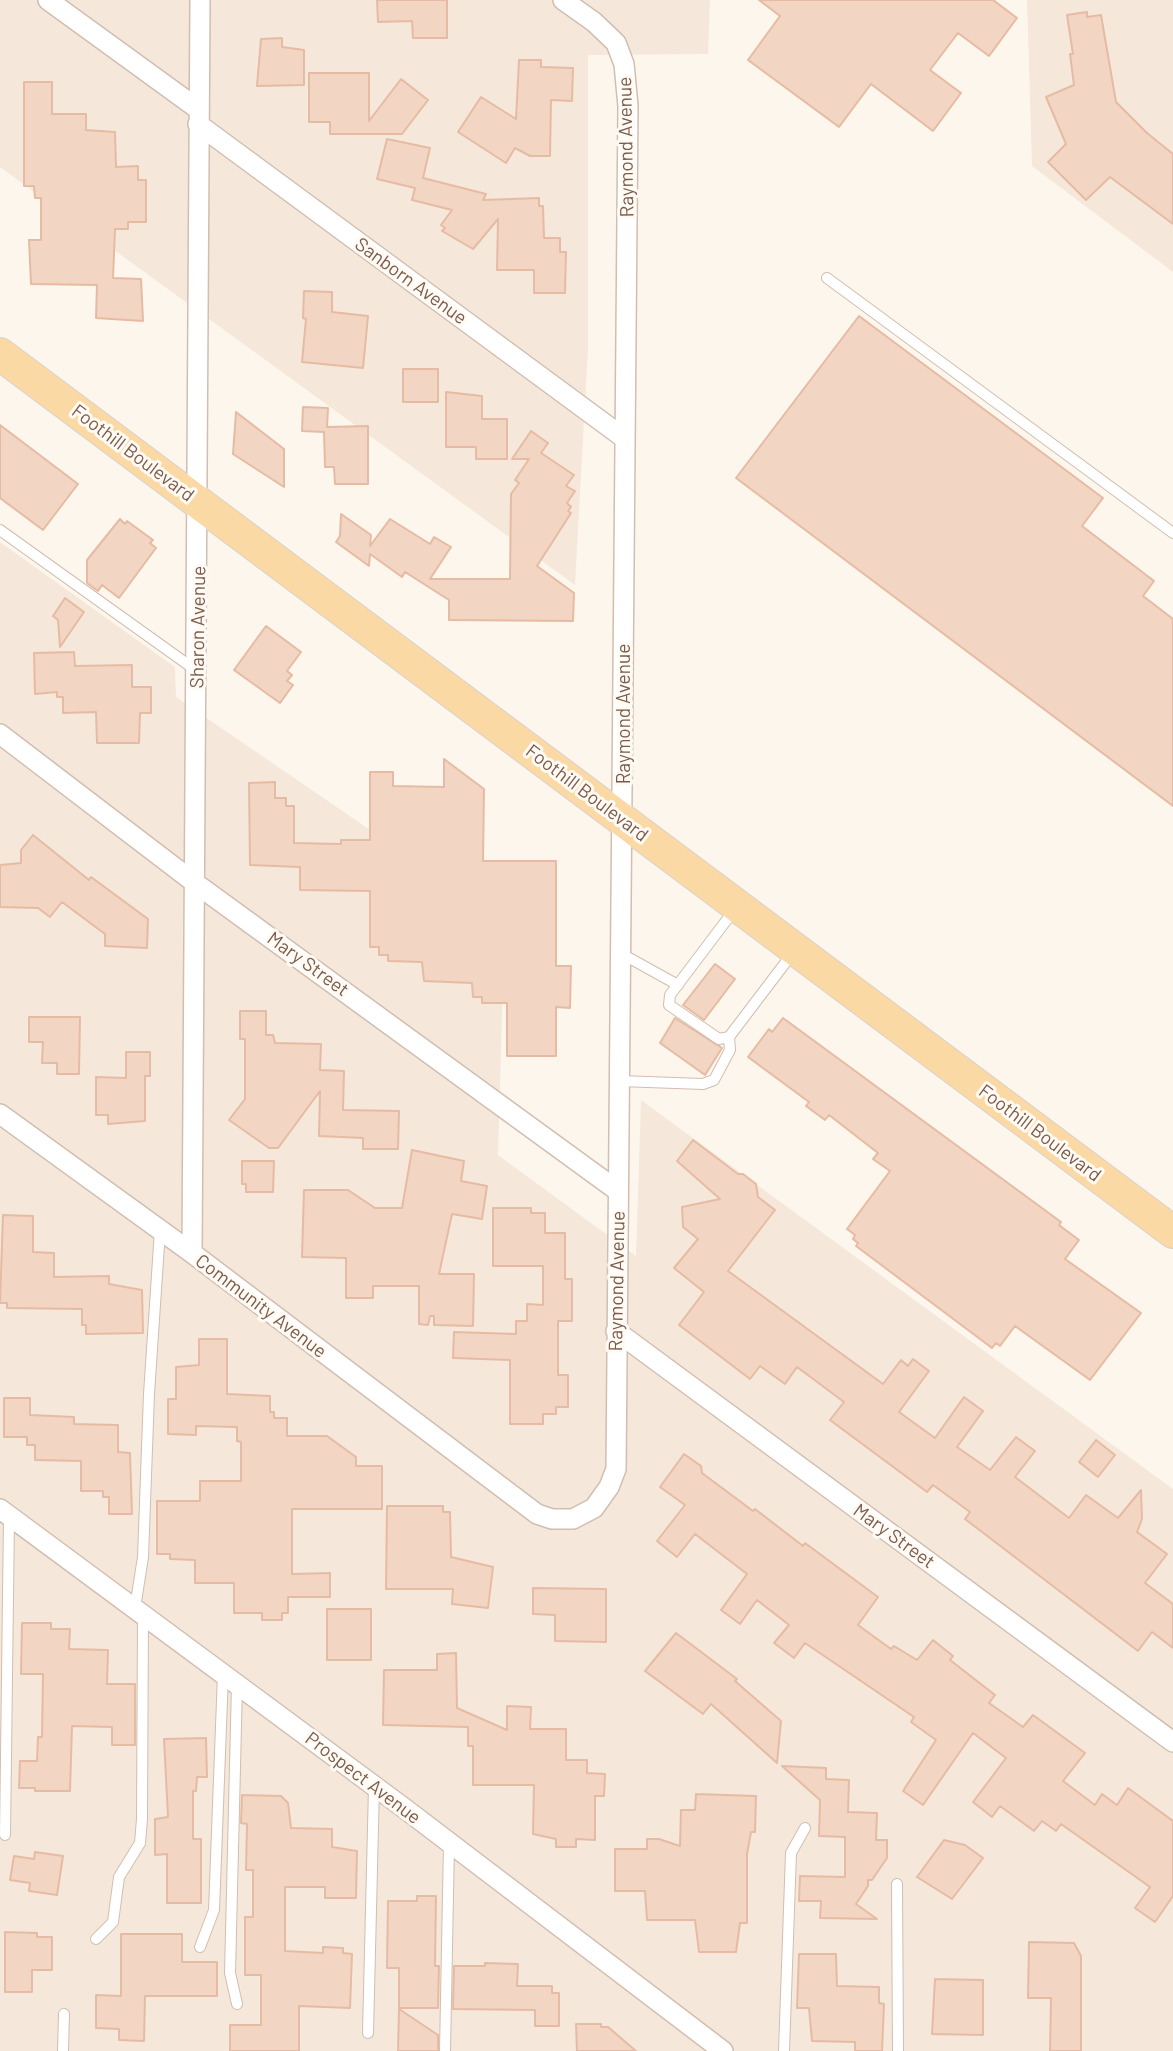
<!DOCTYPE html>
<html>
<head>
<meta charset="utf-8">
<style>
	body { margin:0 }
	canvas { display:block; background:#fdf6ec }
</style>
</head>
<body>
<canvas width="1173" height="2051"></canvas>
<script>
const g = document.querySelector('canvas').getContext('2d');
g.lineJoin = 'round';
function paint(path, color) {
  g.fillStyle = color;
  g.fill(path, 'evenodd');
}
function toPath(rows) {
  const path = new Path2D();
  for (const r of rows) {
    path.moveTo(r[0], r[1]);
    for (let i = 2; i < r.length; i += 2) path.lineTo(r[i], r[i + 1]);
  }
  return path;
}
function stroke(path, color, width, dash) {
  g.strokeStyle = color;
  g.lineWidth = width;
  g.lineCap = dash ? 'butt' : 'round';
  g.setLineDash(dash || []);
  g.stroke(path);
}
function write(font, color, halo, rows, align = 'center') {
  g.font = font + ' Barlow,sans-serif';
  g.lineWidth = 6;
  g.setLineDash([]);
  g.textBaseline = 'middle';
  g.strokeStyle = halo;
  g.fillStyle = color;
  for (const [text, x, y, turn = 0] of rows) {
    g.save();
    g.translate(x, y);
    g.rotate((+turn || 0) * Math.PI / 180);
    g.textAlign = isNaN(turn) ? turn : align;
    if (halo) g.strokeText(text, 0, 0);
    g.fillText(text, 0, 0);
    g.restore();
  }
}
const residential = toPath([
	[0,0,710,0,708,54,588,55,588,348,575,585,0,167],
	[1027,0,1173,0,1173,272,1032,166],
	[0,542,175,667,176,697,449,884,505,913,498,1155,636,1256,641,1100,1173,1489,1173,2051,0,2051]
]);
const building = toPath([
	[377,0,447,0,447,38,413,38,412,21,378,22,377,0],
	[759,0,993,0,1017,18,989,56,958,33,930,70,961,93,933,131,871,84,839,127,748,60,780,16,759,0],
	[1087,12,1087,17,1101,15,1116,102,1147,133,1173,154,1173,224,1110,177,1086,200,1048,162,1066,144,1046,97,1074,85,1070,54,1073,54,1067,15,1087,12],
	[282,38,282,47,304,50,304,85,257,86,261,39,282,38],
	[519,60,541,60,541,67,573,68,572,101,551,100,550,156,530,156,515,148,506,163,458,132,481,97,516,119,519,60],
	[309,73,369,73,369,121,401,79,428,100,402,134,330,134,330,122,309,122,309,73],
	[24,82,52,82,52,114,86,114,86,130,115,132,116,167,138,166,138,180,146,180,146,222,128,222,128,229,115,229,113,278,141,279,143,321,96,318,97,285,31,284,29,240,41,240,41,198,35,198,34,186,24,186,24,82],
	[387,139,430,148,423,178,486,194,483,200,539,198,539,206,543,206,544,238,560,238,560,252,566,252,565,293,534,293,534,270,497,270,498,219,473,249,442,231,445,228,441,225,452,210,412,200,415,188,377,179,387,139],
	[304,291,332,292,332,312,368,316,363,368,302,362,306,319,303,318,304,291],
	[859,316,1103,498,1082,526,1154,581,1143,596,1173,619,1173,806,736,478,859,316],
	[403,369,438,369,438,402,403,402,403,369],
	[446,392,482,396,482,419,507,419,507,459,476,459,476,447,446,447,446,392],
	[303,407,328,408,327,427,368,426,368,484,335,484,334,467,325,467,324,432,302,431,303,407],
	[236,412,284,449,284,487,233,454,236,412],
	[0,425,78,484,43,530,0,498,0,425],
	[531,431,548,443,541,453,574,475,566,486,575,491,567,503,571,507,568,511,571,513,537,566,574,593,573,621,449,620,449,600,405,572,402,577,370,554,369,566,336,542,340,536,341,514,371,535,370,546,390,519,430,544,434,537,451,547,430,579,510,579,511,494,519,483,515,480,529,459,512,459,531,431],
	[120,519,125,524,127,521,153,540,150,543,156,548,119,598,102,585,98,591,87,583,87,560,120,519],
	[65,598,84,612,60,647,58,620,53,616,65,598],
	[266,626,301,652,287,671,292,675,287,681,293,685,280,703,234,670,266,626],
	[74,652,75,666,132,665,132,687,151,687,151,713,140,713,139,743,97,743,96,712,63,713,63,697,57,697,57,692,35,694,34,653,74,652],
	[444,759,484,789,483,861,556,861,556,966,571,966,570,1008,556,1007,556,1056,507,1056,507,1003,482,1003,482,997,473,997,472,983,424,981,422,962,388,961,388,955,379,955,379,947,370,947,370,891,300,890,300,867,250,865,249,783,275,782,275,798,286,798,286,806,294,806,294,843,341,844,341,840,370,840,370,772,393,772,393,786,444,787,444,759],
	[33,835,89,880,91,877,148,919,147,948,105,946,105,934,62,902,50,917,38,908,0,907,0,865,21,863,21,850,33,835],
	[715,964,735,979,704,1020,683,1005,715,964],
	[240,1011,266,1011,266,1035,273,1035,275,1043,321,1044,320,1070,344,1071,343,1110,399,1111,398,1149,363,1149,363,1138,319,1136,320,1091,278,1148,269,1148,229,1120,245,1099,245,1039,240,1039,240,1011],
	[29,1017,80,1017,79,1074,57,1074,57,1063,42,1063,43,1042,29,1042,29,1017],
	[675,1018,722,1048,705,1075,660,1043,675,1018],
	[783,1018,1061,1222,1059,1225,1079,1240,1065,1259,1141,1313,1090,1380,1015,1326,1000,1346,996,1343,992,1348,856,1246,858,1243,853,1239,855,1235,847,1229,890,1171,873,1159,878,1153,829,1115,825,1120,806,1106,809,1102,748,1057,769,1029,772,1032,783,1018],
	[126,1052,150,1052,150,1076,145,1076,145,1121,108,1124,108,1115,96,1115,96,1077,126,1078,126,1052],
	[693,1140,738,1174,743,1174,756,1184,758,1197,775,1210,728,1271,883,1384,901,1360,908,1366,913,1359,929,1371,899,1412,935,1438,964,1397,983,1411,957,1447,990,1470,1016,1437,1035,1451,1015,1477,1069,1518,1086,1495,1118,1518,1141,1490,1142,1519,1137,1532,1167,1554,1145,1583,1173,1604,1173,1648,1152,1632,1138,1651,965,1519,970,1512,933,1485,927,1492,830,1420,844,1402,797,1367,785,1384,760,1366,750,1379,679,1325,704,1292,674,1268,698,1239,683,1227,682,1207,720,1199,677,1161,693,1140],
	[412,1150,464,1161,461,1181,487,1186,482,1219,452,1214,439,1274,474,1274,473,1326,434,1325,434,1316,430,1316,428,1325,419,1324,419,1286,373,1286,373,1298,346,1298,346,1258,302,1257,304,1190,348,1190,375,1208,402,1208,412,1150],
	[242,1161,274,1161,273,1192,246,1192,246,1184,242,1184,242,1161],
	[493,1208,531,1208,531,1213,545,1213,545,1233,565,1233,565,1279,572,1279,572,1321,558,1321,558,1375,568,1375,568,1407,556,1407,556,1414,543,1414,543,1424,510,1424,510,1360,453,1358,454,1332,516,1334,516,1321,527,1321,527,1304,543,1305,543,1266,493,1266,493,1208],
	[3,1215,33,1216,33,1252,54,1253,54,1277,109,1276,109,1284,142,1290,143,1333,86,1334,86,1325,82,1325,82,1309,7,1308,7,1303,0,1303,3,1215],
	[199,1339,227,1339,227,1394,270,1396,270,1412,274,1412,274,1418,287,1418,287,1436,327,1436,356,1457,356,1466,382,1466,382,1509,292,1509,292,1574,330,1573,330,1597,288,1597,288,1613,282,1613,282,1620,262,1620,262,1613,234,1613,234,1583,195,1583,195,1560,170,1559,170,1554,157,1554,157,1501,200,1501,200,1481,241,1481,241,1442,237,1441,237,1427,196,1426,196,1435,168,1434,168,1399,176,1399,176,1367,199,1365,199,1339],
	[4,1398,30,1398,30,1415,74,1417,74,1424,118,1425,118,1452,130,1453,132,1514,109,1514,109,1497,103,1497,103,1491,81,1491,81,1461,35,1460,35,1445,27,1445,27,1437,4,1437,4,1398],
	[1096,1440,1115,1455,1098,1477,1079,1462,1096,1440],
	[684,1454,701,1466,702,1473,753,1511,755,1509,803,1546,805,1543,878,1597,858,1625,891,1649,894,1646,917,1660,933,1640,953,1656,950,1660,995,1695,989,1703,1023,1727,1033,1715,1085,1753,1063,1781,1095,1805,1102,1794,1117,1805,1128,1788,1173,1821,1173,1896,1155,1922,1135,1908,1150,1887,1061,1824,1056,1831,1042,1821,1034,1831,1000,1806,992,1817,973,1802,1006,1758,973,1733,923,1805,903,1791,936,1740,911,1722,914,1717,805,1643,794,1658,774,1643,789,1625,757,1600,740,1624,721,1610,747,1574,695,1534,677,1557,657,1541,685,1505,660,1487,684,1454],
	[387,1506,443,1506,443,1512,450,1512,451,1557,493,1567,488,1608,452,1604,453,1589,386,1589,387,1506],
	[533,1588,606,1589,606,1642,555,1641,555,1615,533,1614,533,1588],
	[327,1609,371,1609,371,1660,327,1660,327,1609],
	[22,1623,51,1623,51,1629,70,1629,69,1649,108,1650,107,1684,135,1684,135,1745,112,1745,112,1727,72,1726,70,1791,35,1791,35,1788,19,1788,20,1761,37,1761,38,1737,42,1737,43,1674,21,1674,22,1623],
	[676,1633,737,1679,735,1681,781,1721,777,1763,711,1704,703,1714,645,1671,676,1633],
	[456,1653,457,1708,507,1730,507,1706,531,1707,530,1729,566,1729,566,1760,587,1760,587,1773,605,1774,604,1796,595,1796,595,1840,576,1839,576,1847,556,1847,556,1839,533,1834,534,1785,473,1785,473,1746,468,1746,468,1727,383,1725,384,1670,437,1670,437,1654,456,1653],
	[206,1738,207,1777,197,1777,196,1791,193,1791,193,1839,201,1839,201,1903,167,1903,167,1854,155,1855,155,1819,168,1817,164,1739,206,1738],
	[782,1766,826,1768,826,1779,849,1780,848,1812,877,1813,876,1840,887,1840,887,1858,872,1880,868,1880,868,1886,856,1904,877,1919,820,1918,821,1901,799,1901,800,1876,845,1877,845,1837,819,1836,820,1800,782,1766],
	[696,1794,756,1796,755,1832,751,1832,747,1854,747,1923,740,1923,736,1952,699,1952,695,1920,647,1920,645,1891,615,1891,615,1849,647,1849,647,1839,659,1839,680,1846,681,1810,695,1810,696,1794],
	[242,1795,281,1796,288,1803,291,1828,332,1829,332,1847,357,1851,356,1898,325,1898,325,1887,285,1887,285,1951,323,1953,323,1947,343,1948,343,1953,352,1954,350,2008,299,2006,299,2051,230,2051,230,2025,261,2025,261,1975,245,1975,245,1917,253,1917,253,1870,246,1870,247,1824,241,1823,242,1795],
	[944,1840,965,1845,983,1858,952,1899,917,1877,944,1840],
	[35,1852,63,1856,57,1895,29,1891,30,1883,10,1880,14,1856,34,1859,35,1852],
	[417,1896,436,1896,435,1966,439,1966,438,2008,399,2008,399,1968,387,1968,388,1901,417,1901,417,1896],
	[5,1932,37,1933,37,1937,52,1937,52,1970,32,1970,32,1992,5,1992,5,1932],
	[121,1934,182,1934,182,1962,217,1962,217,1996,145,1996,144,2041,119,2040,119,2029,96,2028,96,1995,121,1996,121,1934],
	[1029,1942,1074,1943,1081,1956,1081,2051,1050,2051,1051,1998,1028,1998,1029,1942],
	[799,1954,836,1954,837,1986,879,1987,879,2003,884,2004,882,2051,855,2051,855,2042,812,2041,809,2008,797,2008,799,1954],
	[485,1963,518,1964,517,1986,552,1986,552,1993,559,1993,559,2026,535,2026,535,2010,453,2009,454,1966,485,1966,485,1963],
	[935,1979,983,1980,983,2035,932,2034,935,1979],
	[399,2009,438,2035,438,2051,398,2051,399,2009],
	[576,2024,601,2024,601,2027,608,2027,636,2051,577,2051,576,2024]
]);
const lane = toPath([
	[827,278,1173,533],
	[0,530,197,671],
	[735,909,670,995,669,1005,719,1039,729,1037,792,954],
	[622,954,678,985],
	[620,1081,703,1084,714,1080,730,1050,729,1037],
	[135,1608,143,1557,149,1394,160,1230],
	[237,1684,230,1973,237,2004],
	[5,1835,9,1517],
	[897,1884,898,2051],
	[96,1939,113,1922,119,1877,140,1843,142,1819,143,1615],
	[200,1947,214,1910,223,1674],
	[368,2033,374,1786],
	[63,2051,64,2014],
	[445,2051,449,1843],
	[784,2051,791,1853,805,1828]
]);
const street = toPath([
	[48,0,198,109],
	[198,124,624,438],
	[0,734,195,883,618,1191],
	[0,1114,192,1253,537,1514,552,1519,573,1519,594,1508,609,1487,616,1469,628,106,624,64,616,43,594,22,563,0],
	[192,1253,200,0],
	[616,1331,1173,1742],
	[0,1509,404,1808,723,2051]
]);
const primary = toPath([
	[0,354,1173,1232]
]);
const streetNames = [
	["Raymond Avenue",626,147,-91],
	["Sanborn Avenue",411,281,36],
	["Foothill Boulevard",133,453,37],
	["Sharon Avenue",198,627,-89],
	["Raymond Avenue",624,714,-90],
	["Foothill Boulevard",587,793,37],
	["Mary Street",308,964,36],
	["Foothill Boulevard",1040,1133,37],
	["Raymond Avenue",617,1281,-89],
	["Community Avenue",261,1306,37],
	["Mary Street",894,1536,36],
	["Prospect Avenue",363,1778,37]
];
paint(residential, '#f5e8da');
paint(building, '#f3d5c3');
stroke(building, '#e6bba3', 2);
stroke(lane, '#d1beb0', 12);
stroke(street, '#d1beb0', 22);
stroke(primary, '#dad1cd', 34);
stroke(lane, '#fff', 10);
stroke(street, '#fff', 19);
stroke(primary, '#fbd9a5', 32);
write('19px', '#7a5c4d', '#fffaf3', streetNames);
</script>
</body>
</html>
